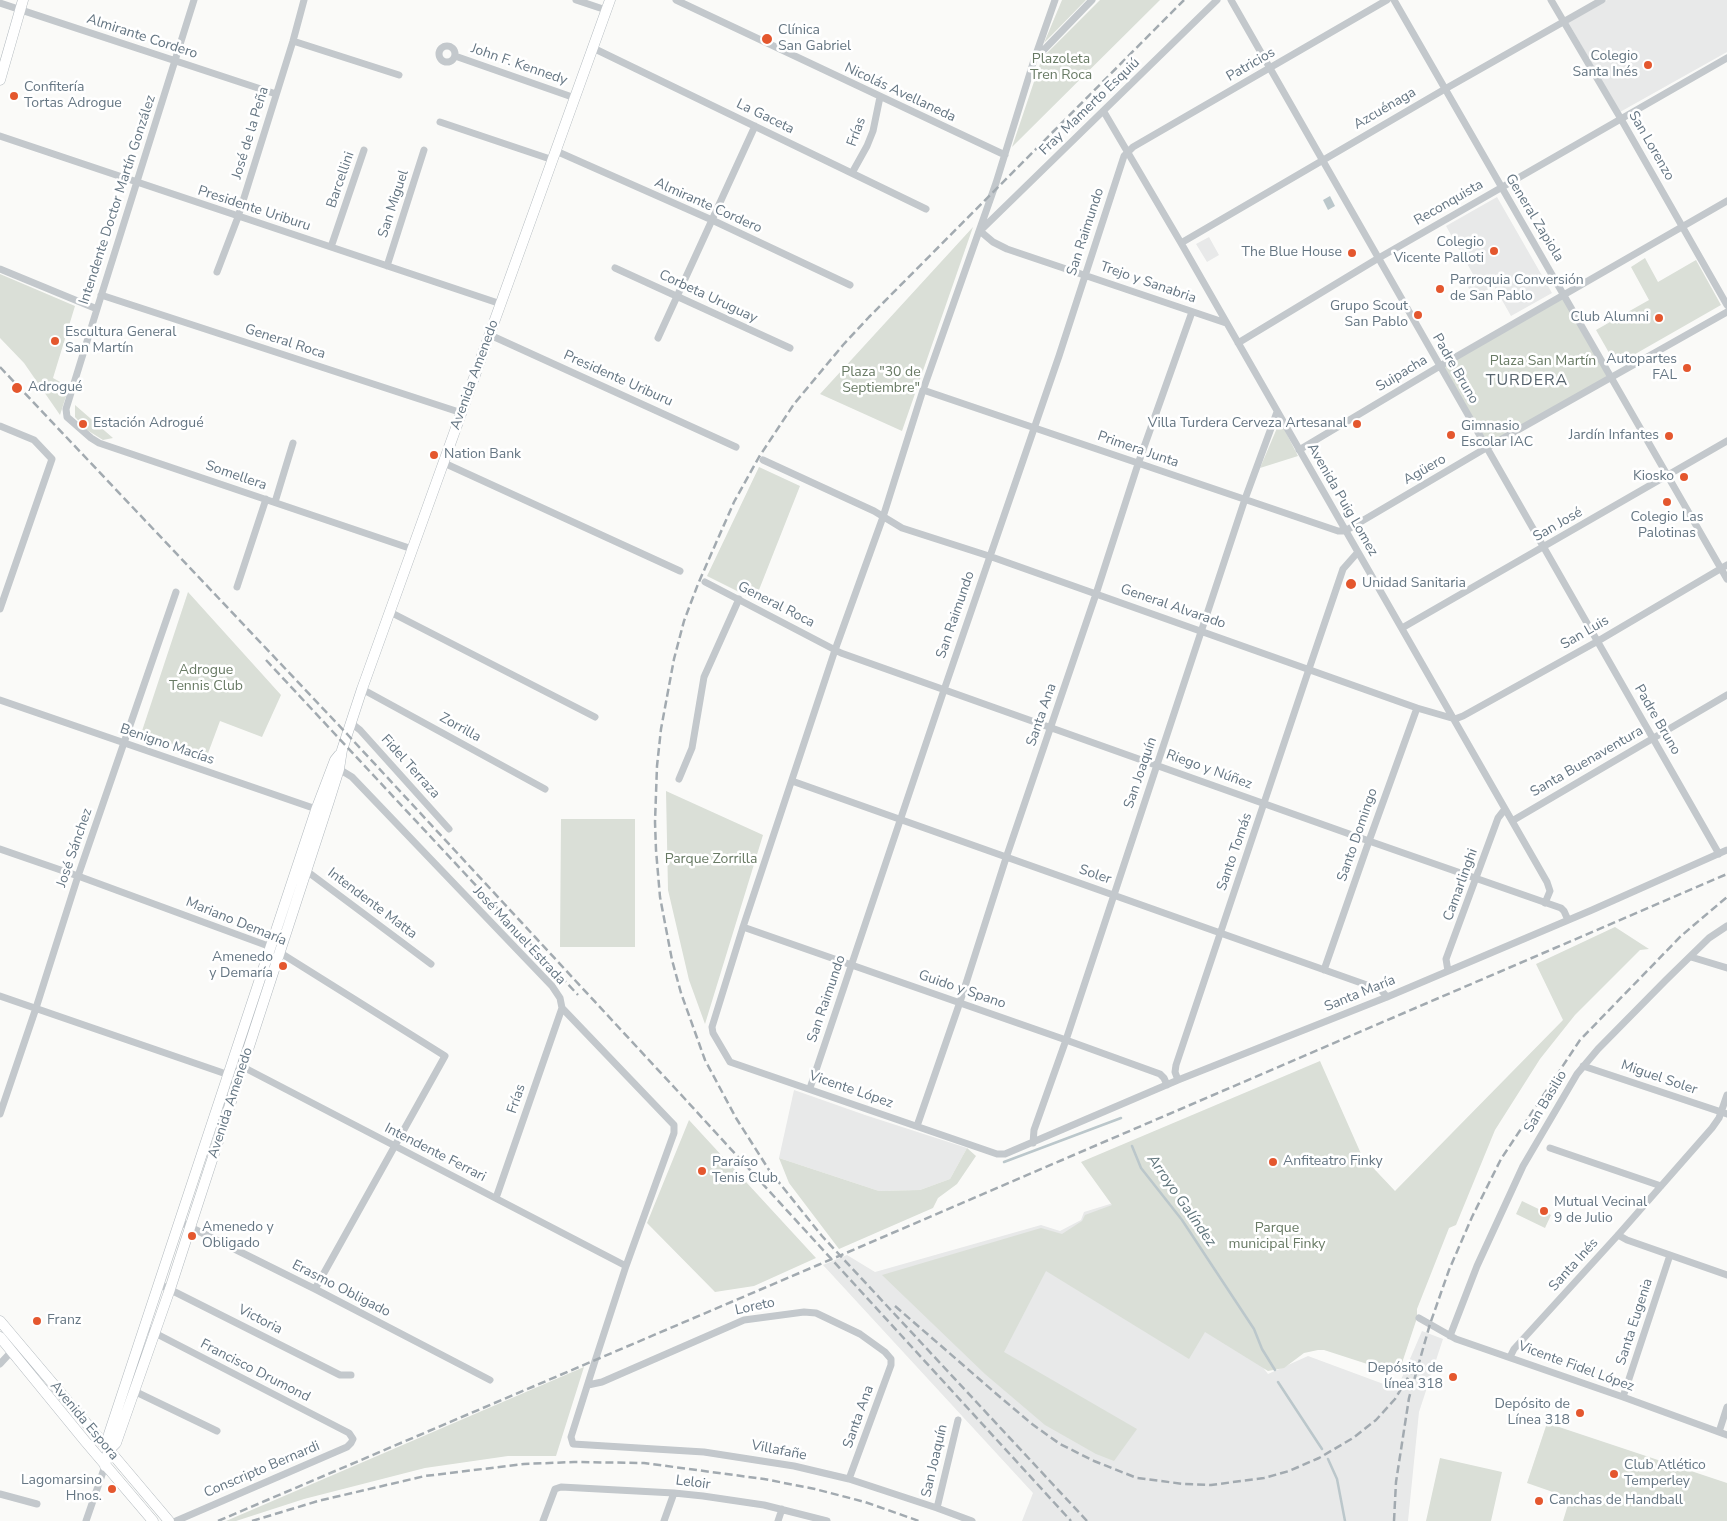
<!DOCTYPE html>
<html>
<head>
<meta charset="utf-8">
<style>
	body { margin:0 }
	canvas { display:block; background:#fafaf8 }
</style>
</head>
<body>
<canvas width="1727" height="1521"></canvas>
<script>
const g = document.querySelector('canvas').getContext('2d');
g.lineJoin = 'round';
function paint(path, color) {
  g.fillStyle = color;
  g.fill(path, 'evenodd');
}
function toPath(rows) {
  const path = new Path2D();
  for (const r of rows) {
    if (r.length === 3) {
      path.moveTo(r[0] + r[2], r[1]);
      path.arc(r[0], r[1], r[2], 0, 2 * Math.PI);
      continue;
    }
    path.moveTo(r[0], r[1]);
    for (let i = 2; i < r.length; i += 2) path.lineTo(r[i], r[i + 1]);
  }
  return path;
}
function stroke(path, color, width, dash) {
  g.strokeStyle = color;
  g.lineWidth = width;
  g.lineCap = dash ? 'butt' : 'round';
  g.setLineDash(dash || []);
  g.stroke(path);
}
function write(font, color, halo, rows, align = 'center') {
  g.font = font + ' "Nunito Sans",sans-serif';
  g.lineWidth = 5;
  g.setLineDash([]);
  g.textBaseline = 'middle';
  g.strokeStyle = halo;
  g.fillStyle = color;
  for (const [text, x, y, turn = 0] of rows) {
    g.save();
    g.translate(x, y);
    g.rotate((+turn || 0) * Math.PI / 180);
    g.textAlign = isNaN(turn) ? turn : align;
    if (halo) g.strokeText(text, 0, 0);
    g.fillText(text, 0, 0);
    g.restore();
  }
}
const built = toPath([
	[1607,0,1727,0,1727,52,1620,112,1568,22],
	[1497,197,1552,293,1511,316,1494,286,1474,297,1465,282,1474,276,1446,226],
	[1209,237,1219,255,1207,262,1196,244],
	[794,1090,865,1115,967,1148,950,1179,920,1190,879,1191,779,1158],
	[1123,1200,1255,1357,1268,1374,1308,1356,1397,1389,1422,1331,1443,1339,1419,1412,1408,1521,1022,1521,1033,1493,823,1265,847,1255,875,1272,1041,1225,1060,1231,1081,1220,1084,1212]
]);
const green = toPath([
	[1062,0,1086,0,1044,43],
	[1100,0,1160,0,1012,147,1042,58],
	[973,227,902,431,820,394],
	[1645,258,1658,282,1696,260,1721,305,1616,365,1596,330,1649,300,1631,267],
	[0,274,75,306,53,378,69,387,60,415,24,363,0,338],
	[1564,294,1611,379,1486,448,1440,366],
	[75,405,113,438,103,440,87,430,75,417],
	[1280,421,1298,456,1260,468],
	[759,467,800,486,755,600,707,576],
	[188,592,281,695,262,737,220,721,207,756,141,734],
	[666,791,763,835,705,1024,689,980,668,890],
	[561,819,635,819,635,947,560,947],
	[1615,927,1649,949,1640,950,1575,1015,1540,1059,1495,1130,1456,1225,1449,1228,1417,1309,1417,1318,1400,1369,1392,1372,1324,1350,1318,1350,1304,1353,1284,1368,1268,1371,1205,1332,1189,1359,1046,1271,1004,1352,1137,1429,1114,1461,1096,1454,1045,1425,985,1374,882,1275,1041,1228,1062,1234,1082,1221,1085,1215,1112,1205,1081,1162,1320,1061,1362,1156,1395,1191,1563,1020,1536,964],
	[689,1120,816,1258,754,1286,715,1292,647,1223],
	[967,1148,976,1156,957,1184,938,1198,933,1208,839,1249,789,1183,779,1158,879,1191,920,1190,950,1179],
	[1522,1201,1551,1215,1545,1228,1516,1214],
	[584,1367,556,1456,508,1456,425,1468,304,1499,236,1521,226,1521],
	[1547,1423,1727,1483,1727,1521,1563,1521,1570,1498,1527,1483],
	[1440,1458,1502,1472,1491,1521,1426,1521]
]);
const water = toPath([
	[1330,196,1335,206,1328,210,1323,200]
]);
const stream = toPath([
	[1132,1146,1141,1168,1182,1220,1254,1329,1262,1349,1275,1370],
	[1004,1162,1121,1118],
	[1278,1382,1322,1449],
	[1328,1459,1337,1479,1345,1521]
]);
const street = toPath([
	[194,0,97,309,66,409,67,417,91,438,99,443,412,549],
	[576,0,606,10],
	[676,0,1005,155],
	[1055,0,1034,60,996,183,923,390,883,517,835,650,743,927,712,1027,713,1033,730,1062,997,1154,1005,1154,1178,1080,1387,997,1592,910,1727,850],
	[1217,0,980,231,993,242,1007,249,1226,323],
	[1231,0,1719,854],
	[1394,0,1727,579],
	[1551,0,1621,119,1727,305],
	[0,3,276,94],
	[293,41,399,75],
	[447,54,8],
	[593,48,926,209],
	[455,56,575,98],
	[1036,58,1092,0],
	[1104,112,1181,243,1547,882,1550,891,1545,903],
	[440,122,553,160],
	[0,136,501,304],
	[556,151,712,220,850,285],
	[852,173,867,146,873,131,880,97],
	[1181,243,1445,89,1602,0],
	[331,247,364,150],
	[387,266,424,150],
	[615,268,790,348],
	[0,269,97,309],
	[217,272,238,217,293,41,304,0],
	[101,295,462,413],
	[490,335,736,447],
	[658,338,755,126],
	[1238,343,1377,259,1727,58],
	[923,390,1338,531,1345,531,1486,448,1727,312],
	[0,426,34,440,52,459,0,609],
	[1299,450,1440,366,1727,201],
	[763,460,874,511,902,528,989,556,1417,708,1455,719,1463,716,1598,641,1727,565],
	[444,463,680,571],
	[275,502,293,443],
	[705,582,841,653,1369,841,1561,908,1564,911,1568,920],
	[237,587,266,499],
	[390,612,595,717],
	[1402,628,1727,441],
	[362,689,545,789],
	[0,700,319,810],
	[351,723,360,730,449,829],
	[339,769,352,777,552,986,560,998,562,1008,674,1125,674,1133,626,1266,595,1361,571,1437,573,1444,704,1452,794,1466,849,1479,937,1508,972,1521],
	[679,779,692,748,704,677,739,599],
	[792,781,1381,990,1387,997],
	[1512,821,1727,695],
	[0,849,78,876,271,947,445,1056,315,1289],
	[304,869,431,964],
	[743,927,1066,1040,1160,1074,1164,1078,1167,1085],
	[1691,957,1727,968],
	[1324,970,1369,841,1417,708],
	[1448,971,1446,959,1498,818,1505,809],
	[0,996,232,1076],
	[233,1063,243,1067,626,1266],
	[1583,1066,1727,1114],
	[1178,1080,1175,1072,1176,1065,1309,669,1343,569,1358,552],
	[810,1088,944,690,1059,356,1124,156,1133,147,1387,0],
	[0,1114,36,1008,78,876,176,592],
	[917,1126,960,1002,1006,858,1096,594,1138,464,1192,312],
	[1033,1143,1034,1130,1066,1040,1245,499,1277,412],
	[1550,1148,1661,1186],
	[496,1198,562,1008],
	[180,1222,315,1289,490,1380],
	[1618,1235,1627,1240,1727,1275],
	[159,1284,340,1375,351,1375],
	[1419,1318,1456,1339,1623,1397,1727,1435],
	[151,1331,349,1433,353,1439,351,1443,347,1447,176,1521],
	[1450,1336,1477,1266,1523,1166,1577,1074,1598,1049,1666,980,1709,938,1727,926],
	[1510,1357,1514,1349,1618,1235,1712,1128,1719,1118,1727,1095],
	[0,1364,12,1351],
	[588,1385,602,1382,744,1320,804,1312,816,1313,860,1334,885,1352,891,1359,891,1365,849,1479],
	[134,1391,217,1431],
	[1623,1397,1670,1255],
	[1719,1432,1727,1407],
	[0,1494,37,1504],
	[937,1508,958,1420],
	[86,1521,105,1466],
	[543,1521,555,1489,561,1487,674,1493,703,1496,764,1505,827,1521],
	[664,1521,674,1493],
	[778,1521,782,1509]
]);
const secondary = toPath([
	[0,80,23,0],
	[0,1321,169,1521],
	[0,1337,85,1441,153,1521],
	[108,1451,116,1443,170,1289,329,801,339,769,342,750,362,689,610,0],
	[105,1466,108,1451,109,1434,316,810,335,760,339,755]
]);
const rail = toPath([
	[0,367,348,735,685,1099,1071,1521],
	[266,660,578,995],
	[895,1306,1000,1397,1032,1424,1060,1444,1094,1461,1137,1478,1184,1484,1211,1485,1264,1478,1289,1471,1319,1458,1353,1438,1376,1420,1395,1399,1412,1371],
	[218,1521,818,1265,1727,874],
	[252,1521,318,1501,425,1476,524,1464,574,1462,644,1463,764,1479,815,1489,865,1502,919,1521],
	[1087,1521,822,1236,769,1170,736,1118,705,1060,681,993,672,960,660,897,656,850,655,822,657,766,661,729,674,659,684,621,698,584,734,502,759,457,794,404,843,345,869,317,1184,0],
	[1394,1521,1396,1482,1409,1398,1430,1324,1449,1270,1472,1217,1501,1159,1580,1040,1681,936,1727,897]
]);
const markers = [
	[767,39,6,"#e4572e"],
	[1648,65,5,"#e4572e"],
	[14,96,5,"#e4572e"],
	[1494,251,5,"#e4572e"],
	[1352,253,5,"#e4572e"],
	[1440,289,5,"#e4572e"],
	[1418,315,5,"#e4572e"],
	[1659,318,5,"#e4572e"],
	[55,341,5,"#e4572e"],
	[1687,368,5,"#e4572e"],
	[17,388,6,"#e4572e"],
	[83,424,5,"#e4572e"],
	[1357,424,5,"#e4572e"],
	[1451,435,5,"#e4572e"],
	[1669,436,5,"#e4572e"],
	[434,455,5,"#e4572e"],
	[1684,477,5,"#e4572e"],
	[1667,502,5,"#e4572e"],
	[1351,584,6,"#e4572e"],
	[283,966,5,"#e4572e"],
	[1273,1162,5,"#e4572e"],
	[702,1171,5,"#e4572e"],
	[1544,1211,5,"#e4572e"],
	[192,1236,5,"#e4572e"],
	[37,1321,5,"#e4572e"],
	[1453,1377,5,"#e4572e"],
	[1580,1413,5,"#e4572e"],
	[1614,1474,5,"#e4572e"],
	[112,1489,5,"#e4572e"],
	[1539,1501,5,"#e4572e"]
];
const poiNames = [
	["Clínica",778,31],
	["San Gabriel",778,47],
	["Colegio",1638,57,"right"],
	["Santa Inés",1638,73,"right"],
	["Confitería",24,88],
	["Tortas Adrogue",24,104],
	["Colegio",1484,243,"right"],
	["Vicente Palloti",1484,259,"right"],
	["The Blue House",1342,253,"right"],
	["Parroquia Conversión",1450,281],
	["de San Pablo",1450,297],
	["Grupo Scout",1408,307,"right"],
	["San Pablo",1408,323,"right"],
	["Club Alumni",1649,318,"right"],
	["Escultura General",65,333],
	["San Martín",65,349],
	["Autopartes",1677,360,"right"],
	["FAL",1677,376,"right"],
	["Adrogué",28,388],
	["Estación Adrogué",93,424],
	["Villa Turdera Cerveza Artesanal",1347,424,"right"],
	["Gimnasio",1461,427],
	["Escolar IAC",1461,443],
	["Jardín Infantes",1659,436,"right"],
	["Nation Bank",444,455],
	["Kiosko",1674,477,"right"],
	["Colegio Las",1667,518,"center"],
	["Palotinas",1667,534,"center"],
	["Unidad Sanitaria",1362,584],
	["Amenedo",273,958,"right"],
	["y Demaría",273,974,"right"],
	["Anfiteatro Finky",1283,1162],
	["Paraíso",712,1163],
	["Tenis Club",712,1179],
	["Mutual Vecinal",1554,1203],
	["9 de Julio",1554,1219],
	["Amenedo y",202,1228],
	["Obligado",202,1244],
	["Franz",47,1321],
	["Depósito de",1443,1369,"right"],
	["línea 318",1443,1385,"right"],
	["Depósito de",1570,1405,"right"],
	["Línea 318",1570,1421,"right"],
	["Club Atlético",1624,1466],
	["Temperley",1624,1482],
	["Lagomarsino",102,1481,"right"],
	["Hnos.",102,1497,"right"],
	["Canchas de Handball",1549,1501]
];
const streetNames = [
	["Almirante Cordero",142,37,18],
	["John F. Kennedy",519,65,19],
	["Patricios",1251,65,-30],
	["Nicolás Avellaneda",900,93,25],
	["Fray Mamerto Esquiú",1090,107,-44],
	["Azcuénaga",1385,109,-30],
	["La Gaceta",765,117,26],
	["Frías",857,132,-70],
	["José de la Peña",251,133,-73],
	["San Lorenzo",1651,146,60],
	["Barcellini",341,180,-71],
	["Intendente Doctor Martín González",118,200,-72],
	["Reconquista",1449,203,-30],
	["San Miguel",394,204,-72],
	["Almirante Cordero",708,206,24],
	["Presidente Uriburu",254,209,18],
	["General Zapiola",1534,218,59],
	["San Raimundo",1086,232,-72],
	["Trejo y Sanabria",1148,283,19],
	["Corbeta Uruguay",708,297,25],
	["General Roca",285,342,18],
	["Padre Bruno",1455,369,60],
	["Suipacha",1402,374,-31],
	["Avenida Amenedo",475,375,-70],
	["Presidente Uriburu",618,379,24],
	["Primera Junta",1138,450,19],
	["Agüero",1425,470,-30],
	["Somellera",236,476,19],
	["Avenida Puig Lomez",1342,500,60],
	["San José",1558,525,-30],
	["General Roca",776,605,27],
	["General Alvarado",1173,607,19],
	["San Raimundo",956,615,-71],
	["San Luis",1585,633,-30],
	["Santa Ana",1042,715,-71],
	["Padre Bruno",1657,720,60],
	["Zorrilla",460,728,29],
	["Benigno Macías",167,745,19],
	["Santa Buenaventura",1587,762,-30],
	["Fidel Terraza",410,767,48],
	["Riego y Núñez",1209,770,20],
	["San Joaquín",1141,773,-71],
	["Santo Domingo",1358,835,-71],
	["José Sánchez",75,848,-71],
	["Santo Tomás",1235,852,-71],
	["Soler",1095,875,19],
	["Camarlinghi",1461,885,-70],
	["Intendente Matta",372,904,37],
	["Mariano Demaría",236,922,22],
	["José Manuel Estrada",519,936,47],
	["Guido y Spano",962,990,19],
	["Santa María",1360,994,-22],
	["San Raimundo",827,999,-71],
	["Miguel Soler",1659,1078,19],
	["Vicente López",851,1090,19],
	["Frías",517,1099,-71],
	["San Basilio",1546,1102,-59],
	["Avenida Amenedo",231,1103,-72],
	["Intendente Ferrari",435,1153,27],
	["Santa Inés",1574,1265,-48],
	["Erasmo Obligado",341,1289,27],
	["Loreto",755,1307,-12],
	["Victoria",260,1320,27],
	["Santa Eugenia",1635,1322,-72],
	["Vicente Fidel López",1576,1367,20],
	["Francisco Drumond",255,1371,27],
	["Santa Ana",859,1417,-70],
	["Avenida Espora",84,1421,50],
	["Villafañe",779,1451,11],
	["San Joaquín",935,1461,-77],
	["Conscripto Bernardi",262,1470,-23],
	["Leloir",693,1483,7]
];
const parkNames = [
	["Plazoleta",1061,60],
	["Tren Roca",1061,76],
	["Plaza San Martín",1543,362],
	["Plaza \"30 de",881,373],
	["Septiembre\"",881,389],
	["Adrogue",206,671],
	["Tennis Club",206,687],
	["Parque Zorrilla",711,860],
	["Parque",1277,1229],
	["municipal Finky",1277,1245]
];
const waterNames = [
	["Arroyo Galíndez",1181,1201,55]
];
const quarterNames = [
	["TURDERA",1527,381]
];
paint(built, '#e8e9e9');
paint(green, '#dadfd7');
paint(water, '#bbc7cb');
stroke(stream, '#bbc7cb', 2.5);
stroke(secondary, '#b3babf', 11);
stroke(street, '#c3c8cc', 7);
stroke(secondary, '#fff', 10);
stroke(rail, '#a2aab0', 2.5, [8, 4]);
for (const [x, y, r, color] of markers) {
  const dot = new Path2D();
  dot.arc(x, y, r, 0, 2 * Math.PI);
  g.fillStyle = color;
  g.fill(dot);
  stroke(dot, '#fff', 2);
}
write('14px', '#657683', '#fff', poiNames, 'left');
write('14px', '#657683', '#fff', streetNames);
write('14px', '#687a64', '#fff', parkNames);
write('italic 15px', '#60757c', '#fff', waterNames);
g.letterSpacing = '1px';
write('16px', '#57646e', '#fff', quarterNames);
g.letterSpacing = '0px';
</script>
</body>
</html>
